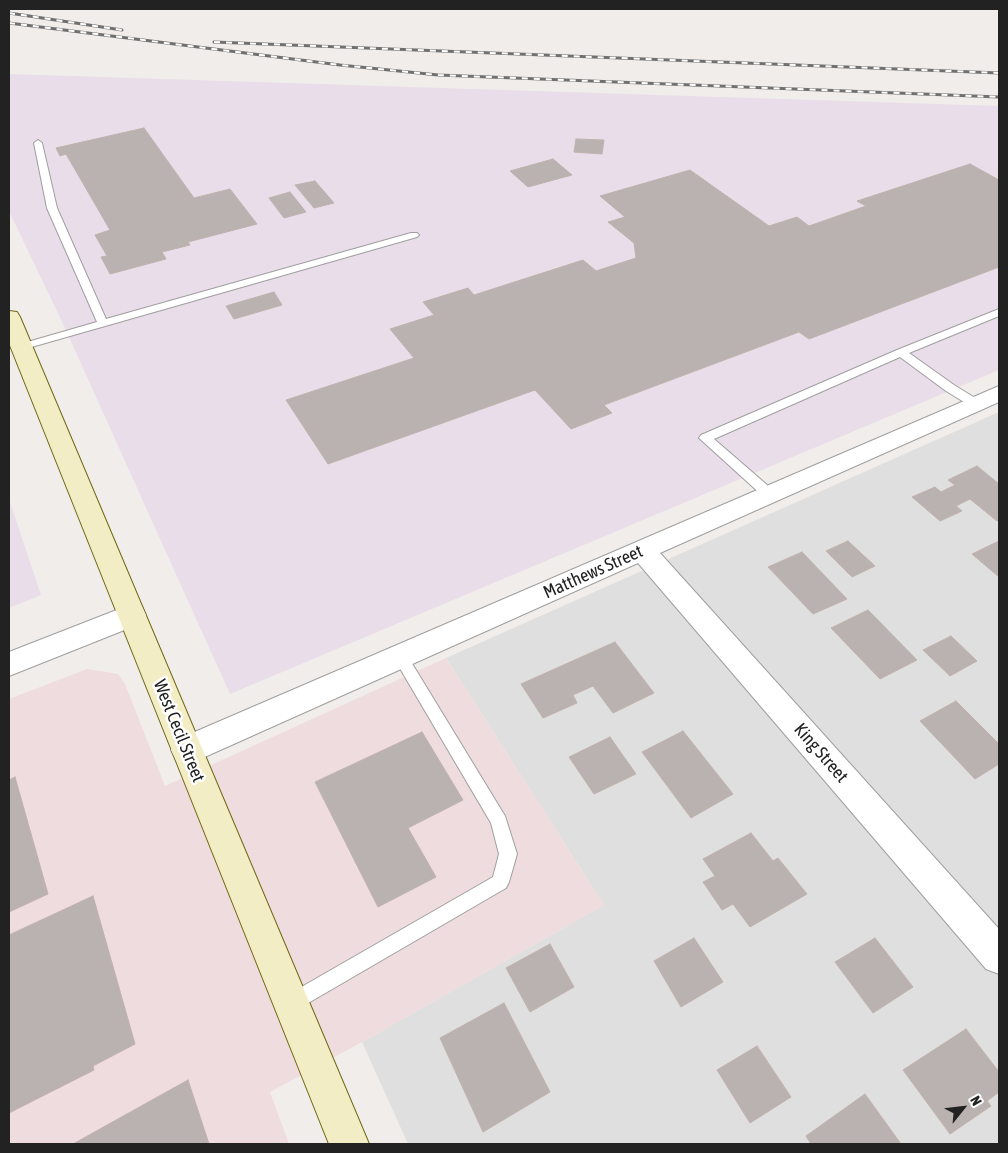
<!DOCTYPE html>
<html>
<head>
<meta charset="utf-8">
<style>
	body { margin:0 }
	#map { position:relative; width:1008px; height:1153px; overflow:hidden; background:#f1edea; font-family:"Asap Condensed",sans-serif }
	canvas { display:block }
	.frame { position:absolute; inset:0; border:10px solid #222; pointer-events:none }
	.north { position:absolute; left:938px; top:1083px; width:50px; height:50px; -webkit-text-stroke:4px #fff; paint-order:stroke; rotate:61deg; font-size:14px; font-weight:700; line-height:20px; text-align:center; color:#222 }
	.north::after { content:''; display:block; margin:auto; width:18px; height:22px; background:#222; clip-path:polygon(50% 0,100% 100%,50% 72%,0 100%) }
</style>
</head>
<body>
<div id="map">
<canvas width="1008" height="1153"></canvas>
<div class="frame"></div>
<div class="north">N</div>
</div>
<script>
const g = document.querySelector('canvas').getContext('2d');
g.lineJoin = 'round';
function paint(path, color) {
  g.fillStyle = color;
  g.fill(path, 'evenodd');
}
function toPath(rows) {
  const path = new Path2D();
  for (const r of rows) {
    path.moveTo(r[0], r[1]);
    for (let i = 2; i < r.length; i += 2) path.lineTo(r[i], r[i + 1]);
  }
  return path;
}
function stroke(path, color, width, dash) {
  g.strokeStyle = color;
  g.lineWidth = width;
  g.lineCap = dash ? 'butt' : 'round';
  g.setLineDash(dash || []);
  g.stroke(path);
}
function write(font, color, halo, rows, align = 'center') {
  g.font = font + ' "Asap Condensed",sans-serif';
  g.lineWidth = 5;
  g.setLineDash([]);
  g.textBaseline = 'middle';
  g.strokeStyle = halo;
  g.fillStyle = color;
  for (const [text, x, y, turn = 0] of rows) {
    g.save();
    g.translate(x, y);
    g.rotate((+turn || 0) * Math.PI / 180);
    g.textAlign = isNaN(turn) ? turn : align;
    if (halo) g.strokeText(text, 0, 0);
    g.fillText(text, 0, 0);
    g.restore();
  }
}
const residential = toPath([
	[999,412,999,1144,408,1144,362,1042,604,905,446,658]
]);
const commercial = toPath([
	[446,658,604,905,362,1042,270,1092,289,1144,9,1144,9,699,87,669,118,674,125,684,165,786]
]);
const industrial = toPath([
	[9,74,999,106,999,370,230,694,64,326,9,211],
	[9,499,41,595,9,608]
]);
const building = toPath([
	[144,128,194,198,230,189,257,224,188,242,190,245,162,252,166,259,110,274,101,257,107,256,95,235,110,230,66,154,60,156,56,148,144,128],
	[576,139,604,140,602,154,574,152,576,139],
	[553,159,572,175,528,187,510,171,553,159],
	[970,164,999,180,999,267,809,339,799,332,604,405,612,413,571,429,535,390,328,464,286,400,414,358,390,329,434,315,423,302,468,288,474,295,583,260,596,271,636,258,634,243,608,222,625,217,600,196,690,170,769,226,797,217,809,226,866,206,857,201,970,164],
	[315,181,334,203,314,208,295,185,315,181],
	[290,192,306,212,284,218,269,198,290,192],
	[274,292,282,305,234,319,226,306,274,292],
	[977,466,999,484,999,520,997,521,970,499,956,506,962,511,940,521,912,497,935,487,941,492,955,485,948,480,977,466],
	[848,541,875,566,852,577,826,551,848,541],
	[999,541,999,577,972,554,999,541],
	[802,552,847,599,813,614,768,567,802,552],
	[868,610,917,660,880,679,831,628,868,610],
	[951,636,977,661,950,676,923,650,951,636],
	[615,642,654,693,613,713,593,686,573,695,577,703,543,718,521,684,615,642],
	[956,701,999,744,999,764,975,779,920,721,956,701],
	[683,731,733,794,691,818,642,752,683,731],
	[422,732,463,800,408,828,436,877,378,907,315,782,422,732],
	[610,737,636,774,594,794,569,757,610,737],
	[15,777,48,894,9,912,9,780,15,777],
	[751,833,773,861,778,858,807,894,750,927,733,904,722,910,703,882,715,876,703,859,751,833],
	[93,896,135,1044,93,1066,94,1070,9,1113,9,935,93,896],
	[694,938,723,982,681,1007,654,961,694,938],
	[875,938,913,987,873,1013,835,962,875,938],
	[550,944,574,987,530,1012,506,968,550,944],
	[504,1003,550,1092,483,1132,440,1038,504,1003],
	[966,1029,999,1072,999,1092,987,1101,991,1106,950,1134,903,1070,966,1029],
	[757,1046,791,1097,750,1123,717,1070,757,1046],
	[188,1080,209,1144,73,1144,188,1080],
	[865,1094,901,1144,811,1144,806,1136,865,1094]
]);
const service = toPath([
	[38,140,42,143,57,208,106,319,411,233,417,233,419,235,417,237,21,350,17,349,15,347,17,345,97,322,47,208,34,143,38,140],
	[999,309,999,316,909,353,954,385,980,401,982,404,980,407,972,407,946,391,900,357,714,439,774,491,775,494,774,497,764,497,699,438,701,435,897,350,999,309],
	[400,650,405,652,505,816,517,854,509,882,506,888,291,1013,284,1011,282,1004,284,997,493,877,499,854,491,823,395,660,393,656,395,652,400,650]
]);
const minor = toPath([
	[999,386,999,402,660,553,999,929,999,974,986,969,638,563,198,760,187,764,176,760,171,750,176,740,999,386]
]);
const tertiary = toPath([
	[132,604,142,607,146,615,142,623,9,676,9,652,132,604]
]);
const secondary = toPath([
	[9,311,17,312,20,317,369,1144,329,1144,9,343,9,311]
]);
const rail = toPath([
	[9,13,122,30],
	[9,23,340,65,438,75,999,97],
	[214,42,999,73]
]);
const streetNames = [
	["Matthews Street",593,572,-24],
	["West Cecil Street",179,731,68],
	["King Street",821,753,49]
];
paint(residential, '#e0dfdf');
paint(commercial, '#efdcdf');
paint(industrial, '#e9dde9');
paint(building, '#bab2b0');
stroke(building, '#c1b2ae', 1);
stroke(service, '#9f9f9f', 2);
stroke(minor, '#9f9f9f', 2);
stroke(tertiary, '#9f9f9f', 2);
stroke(secondary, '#6f6713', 2);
paint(service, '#fff');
paint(minor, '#fff');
paint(tertiary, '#fff');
paint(secondary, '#f3edc6');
stroke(rail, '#707070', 3);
stroke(rail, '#fff', 2, [6]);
write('18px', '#222', '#fff', streetNames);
</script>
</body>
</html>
